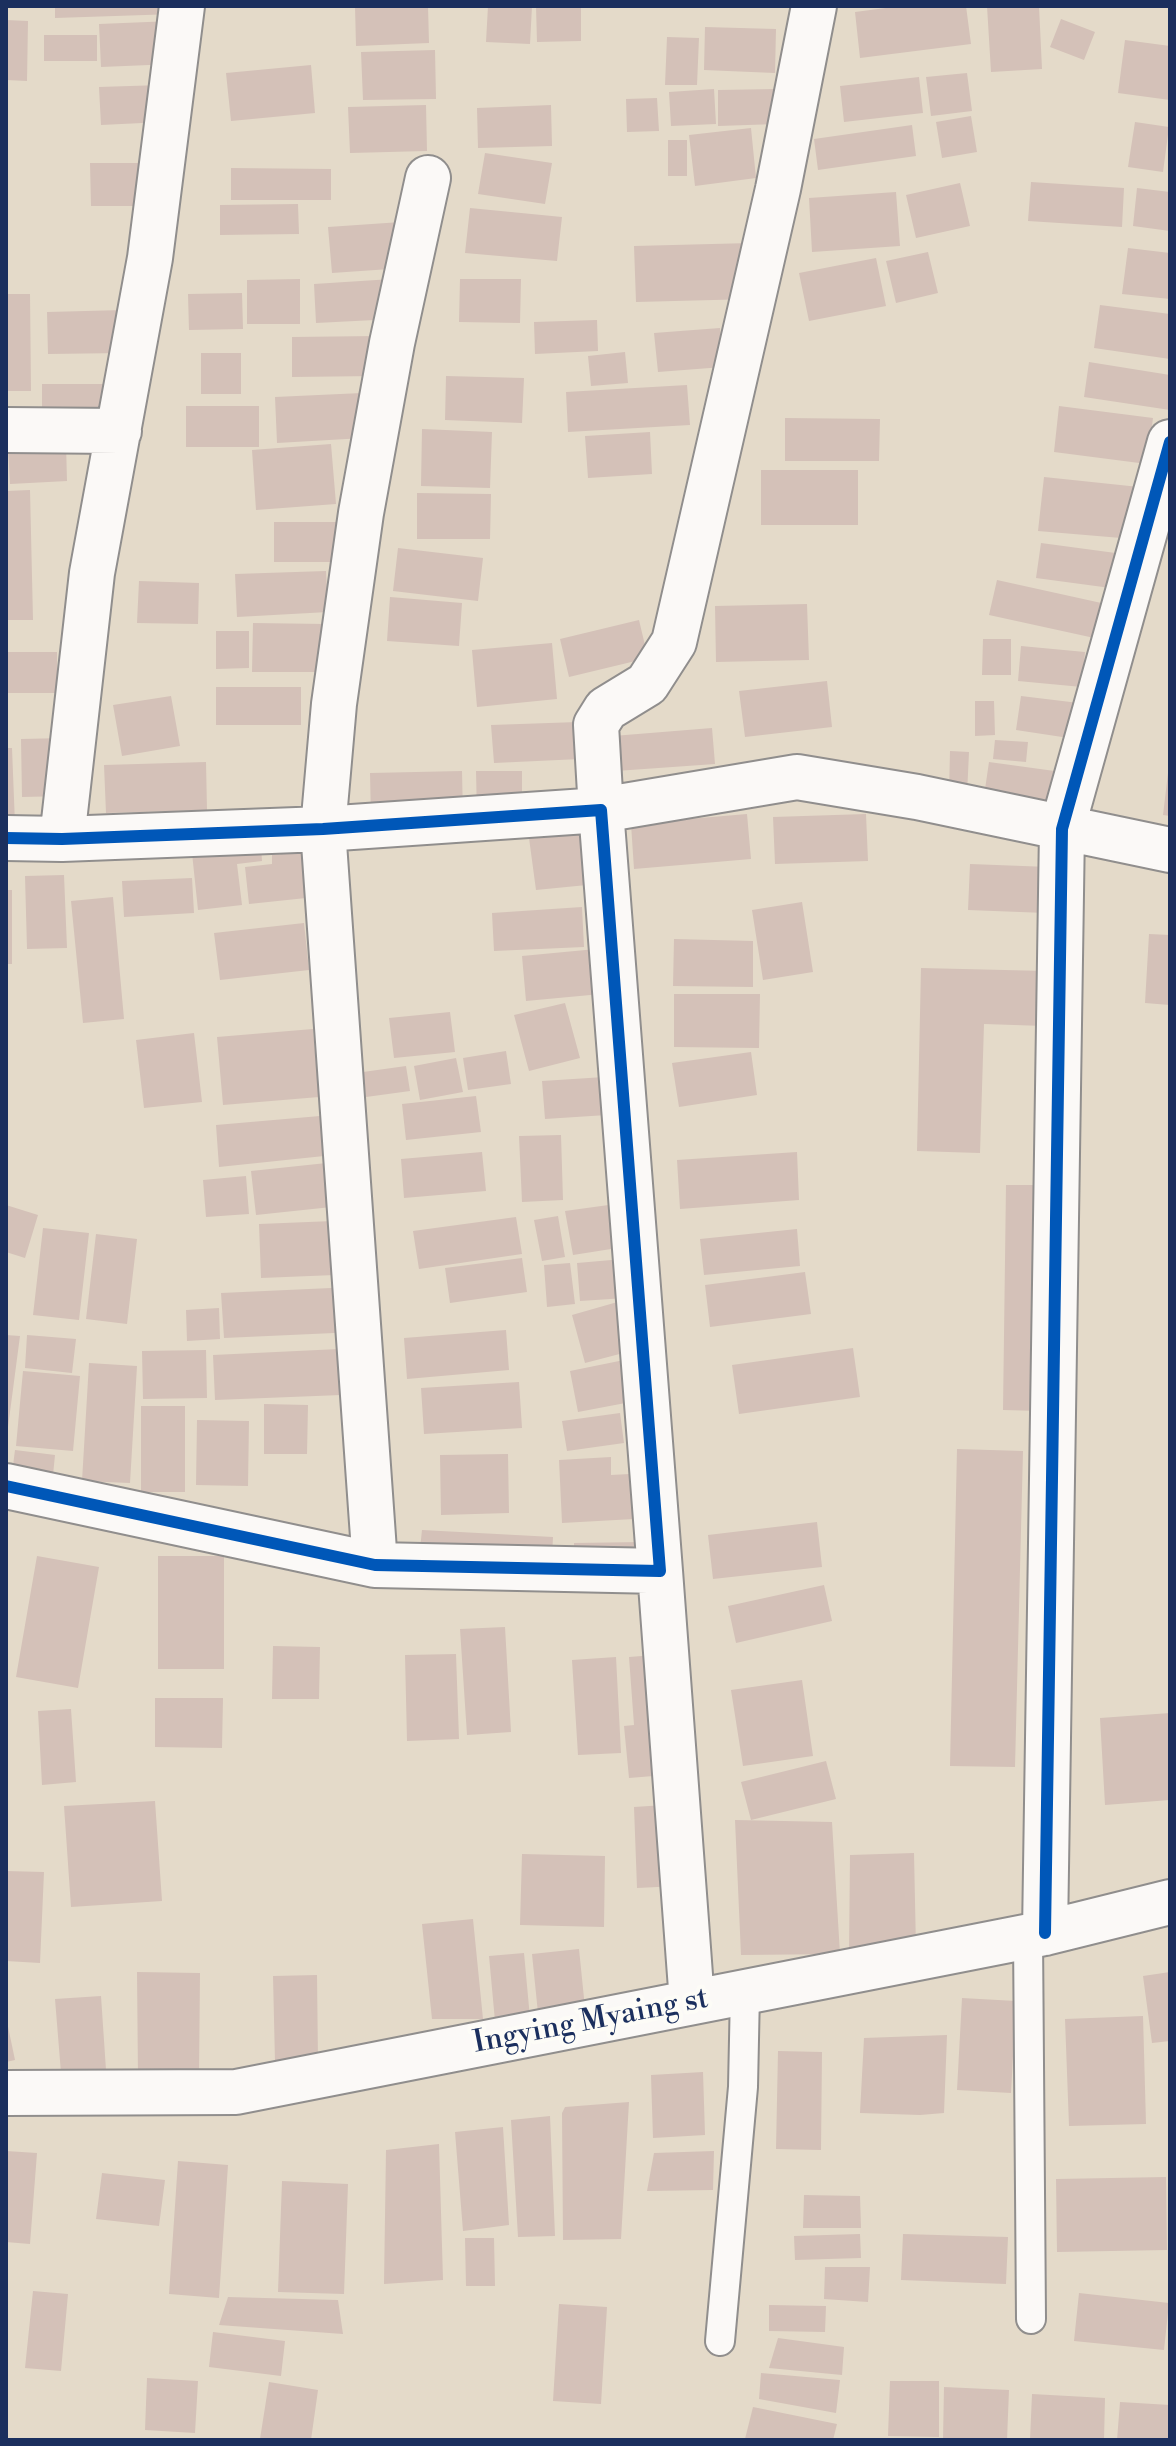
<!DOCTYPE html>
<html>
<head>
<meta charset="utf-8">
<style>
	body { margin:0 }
	#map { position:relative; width:1176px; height:2446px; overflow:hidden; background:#e4dac9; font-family:"Libre Bodoni",serif }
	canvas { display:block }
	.frame { position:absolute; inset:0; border:8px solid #1b2f5e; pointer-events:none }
</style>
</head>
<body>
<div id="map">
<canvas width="1176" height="2446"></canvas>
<div class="frame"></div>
</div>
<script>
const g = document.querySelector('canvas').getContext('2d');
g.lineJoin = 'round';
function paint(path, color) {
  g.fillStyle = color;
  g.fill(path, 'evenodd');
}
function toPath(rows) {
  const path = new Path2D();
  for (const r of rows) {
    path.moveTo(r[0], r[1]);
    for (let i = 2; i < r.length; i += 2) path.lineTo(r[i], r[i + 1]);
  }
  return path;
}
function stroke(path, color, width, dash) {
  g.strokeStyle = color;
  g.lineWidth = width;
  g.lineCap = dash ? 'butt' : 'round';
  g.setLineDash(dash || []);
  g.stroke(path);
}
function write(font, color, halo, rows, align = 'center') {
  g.font = font + ' "Libre Bodoni",serif';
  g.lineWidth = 8;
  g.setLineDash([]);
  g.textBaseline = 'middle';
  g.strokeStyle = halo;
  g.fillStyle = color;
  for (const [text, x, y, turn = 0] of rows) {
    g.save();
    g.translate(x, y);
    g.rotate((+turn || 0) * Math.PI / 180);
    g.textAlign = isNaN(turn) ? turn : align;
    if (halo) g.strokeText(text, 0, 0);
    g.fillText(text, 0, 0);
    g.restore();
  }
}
const building = toPath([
	[55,6,174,6,175,14,55,18],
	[355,6,428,6,429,43,356,46],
	[488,6,532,6,530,44,486,42],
	[536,6,581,6,581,41,537,42],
	[901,6,966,6,971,44,860,58,855,12],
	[987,6,1039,6,1042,69,991,72],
	[1061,19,1095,32,1084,60,1050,47],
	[6,20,28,21,27,81,6,80],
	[172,21,173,64,101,67,99,24],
	[705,27,776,29,775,73,704,70],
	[44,35,97,35,97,61,44,61],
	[667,37,699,38,697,85,665,85],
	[1125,40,1170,46,1170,100,1118,93],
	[435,50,436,99,363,100,361,52],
	[311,65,315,113,231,121,226,73],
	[967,73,972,111,931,116,926,77],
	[919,77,923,113,844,122,840,86],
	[162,85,163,122,101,125,99,87],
	[714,89,716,124,671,126,669,92],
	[776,89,777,124,718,126,718,90],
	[657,98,659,131,627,132,626,99],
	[426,105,427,151,350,153,348,107],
	[551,105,552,146,478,148,477,108],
	[971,116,977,152,942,158,936,122],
	[1135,122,1169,127,1163,172,1128,167],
	[912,125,916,156,818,170,814,139],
	[751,128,756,178,695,186,689,135],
	[668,140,687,140,687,176,668,176],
	[485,153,552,163,545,204,478,194],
	[90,163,147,163,148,206,91,206],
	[231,168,331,169,331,200,231,200],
	[1031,182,1124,188,1122,227,1028,221],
	[960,183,970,226,916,238,906,195],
	[1137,188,1170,192,1170,231,1133,226],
	[896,192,900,246,812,252,809,198],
	[298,204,299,234,220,235,220,205],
	[470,208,562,217,557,261,465,253],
	[401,222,404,268,332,273,328,227],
	[751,243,752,299,636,302,634,246],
	[1128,248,1170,253,1170,299,1122,294],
	[928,252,938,293,896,303,886,261],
	[876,258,886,306,809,321,799,273],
	[300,279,300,324,247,324,247,280],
	[392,279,394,319,316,323,314,284],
	[460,279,521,279,520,323,459,322],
	[242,293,243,329,189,330,188,294],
	[6,294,30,294,31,391,6,391],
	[1100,305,1170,314,1170,359,1094,348],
	[124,310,124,353,48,354,47,312],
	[597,320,598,351,535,354,534,322],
	[720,328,723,367,658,372,654,333],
	[376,336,376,376,292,377,292,337],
	[625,352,628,383,591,386,588,356],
	[201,353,241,353,241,394,201,394],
	[1089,362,1170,375,1170,410,1084,397],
	[446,376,524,378,522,423,445,420],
	[42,384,105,384,105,416,42,417],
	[687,385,690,425,568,432,566,392],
	[362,393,364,438,277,443,275,397],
	[186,406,259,406,259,447,186,447],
	[1059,406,1153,418,1147,464,1054,452],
	[785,418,880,419,879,461,785,461],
	[422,429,492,432,490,488,421,486],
	[650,432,652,474,588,478,585,436],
	[66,444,67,481,10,484,8,447],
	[331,444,336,504,256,510,252,450],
	[761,470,858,470,858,525,761,525],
	[1044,477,1139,487,1133,539,1038,531],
	[30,490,33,620,6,620,6,491],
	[417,493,491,494,490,539,417,539],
	[274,522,336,522,336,562,274,562],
	[1041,543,1123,554,1118,589,1036,578],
	[398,548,483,558,478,601,393,591],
	[326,571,328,612,237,617,235,574],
	[997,580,1115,606,1108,641,989,615],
	[139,581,199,583,198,624,137,623],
	[390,597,462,603,459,646,387,641],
	[807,604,809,660,716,662,715,606],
	[639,620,648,658,569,677,560,639],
	[253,623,326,624,325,672,252,672],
	[216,631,249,631,249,668,216,669],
	[983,639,1011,639,1011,675,982,675],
	[552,643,557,699,477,707,472,650],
	[1021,646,1085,652,1082,687,1018,681],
	[6,652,57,652,57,693,6,693],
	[827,681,832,727,745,737,739,691],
	[216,687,301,687,301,725,216,725],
	[171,696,180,746,122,756,113,705],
	[1021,696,1087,704,1082,740,1016,730],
	[975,701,994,701,995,735,975,736],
	[578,722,580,759,494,763,491,725],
	[712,728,715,764,616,771,613,736],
	[65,738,66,796,22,797,21,739],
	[995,740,1028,742,1026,762,993,759],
	[6,748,12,748,15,824,6,824],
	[950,751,969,752,967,795,949,794],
	[206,762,207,810,106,813,104,765],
	[989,762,1069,773,1064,814,983,803],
	[462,771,463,817,371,818,370,773],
	[476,771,522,771,522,814,477,815],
	[1168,773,1170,773,1170,816,1163,815],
	[747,814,751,859,634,869,631,824],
	[866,814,868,861,775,864,773,817],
	[590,830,597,884,536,890,529,838],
	[261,846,262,861,237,864,242,905,198,910,192,853],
	[320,850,325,896,249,904,245,867,272,864,272,855],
	[970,864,1049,867,1046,913,968,910],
	[64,875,67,948,27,949,25,876],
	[192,878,194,913,124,917,122,881],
	[6,890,12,890,12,964,6,964],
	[113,897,124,1019,83,1023,71,901],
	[802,902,813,972,763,980,752,910],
	[582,907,584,947,494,951,492,913],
	[304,923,309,970,220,980,214,933],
	[1149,934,1170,935,1170,1005,1145,1003],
	[674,939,753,941,753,987,673,986],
	[596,949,601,994,526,1001,522,956],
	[921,968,1046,971,1044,1026,984,1024,980,1153,917,1151],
	[674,994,760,994,759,1048,674,1047],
	[565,1003,580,1058,529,1071,514,1015],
	[450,1012,455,1052,394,1058,389,1018],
	[313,1029,319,1097,223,1105,217,1037],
	[194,1033,202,1102,144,1108,136,1040],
	[506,1051,511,1084,468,1090,463,1058],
	[751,1052,757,1095,679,1107,672,1063],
	[456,1058,463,1092,420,1100,414,1066],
	[406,1066,410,1091,366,1097,363,1072],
	[620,1076,622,1114,545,1119,542,1081],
	[476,1096,481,1132,406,1140,402,1104],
	[320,1116,324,1156,219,1167,216,1125],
	[561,1135,563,1200,522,1202,519,1136],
	[482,1152,486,1191,404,1198,401,1159],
	[797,1152,799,1200,680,1209,677,1160],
	[336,1162,341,1206,256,1215,251,1171],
	[246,1176,249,1214,206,1217,203,1180],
	[1006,1185,1044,1185,1041,1411,1003,1410],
	[623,1203,630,1246,573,1255,565,1211],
	[6,1205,38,1215,25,1258,6,1252],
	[558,1216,565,1257,542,1261,534,1220],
	[516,1217,522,1254,419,1269,413,1231],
	[333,1221,335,1275,261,1278,259,1224],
	[43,1228,89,1233,79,1320,33,1315],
	[797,1229,800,1266,704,1275,700,1239],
	[96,1234,137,1239,127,1324,86,1319],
	[522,1258,527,1292,450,1303,445,1268],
	[623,1259,626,1298,580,1301,577,1263],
	[570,1263,575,1304,547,1307,544,1265],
	[805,1272,811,1314,710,1327,705,1285],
	[353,1287,356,1332,224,1338,221,1293],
	[621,1301,635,1350,585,1363,572,1315],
	[219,1308,220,1339,187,1341,186,1310],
	[506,1330,509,1370,407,1379,404,1338],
	[6,1335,20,1336,8,1427,6,1427],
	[27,1335,76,1339,72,1373,25,1368],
	[853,1348,860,1397,739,1414,732,1365],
	[339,1349,341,1395,215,1400,213,1355],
	[206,1350,207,1398,143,1399,142,1351],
	[629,1359,636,1401,578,1412,570,1371],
	[89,1363,137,1366,130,1483,82,1481],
	[23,1371,80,1376,73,1451,16,1446],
	[519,1382,522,1428,424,1434,421,1388],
	[264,1404,308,1405,307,1454,264,1454],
	[141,1406,185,1406,185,1492,141,1492],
	[620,1413,624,1443,567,1451,562,1421],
	[197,1420,249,1421,248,1486,196,1485],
	[957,1449,1023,1451,1015,1767,950,1766],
	[15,1450,55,1455,52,1485,11,1481],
	[508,1454,509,1513,441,1515,440,1455],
	[611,1457,611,1475,649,1473,652,1518,562,1523,559,1460],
	[817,1522,822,1567,713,1579,708,1535],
	[422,1530,553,1537,552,1556,420,1549],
	[643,1542,637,1561,574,1562,574,1543],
	[37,1556,99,1567,78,1688,16,1677],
	[158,1556,224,1556,224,1669,158,1669],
	[824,1585,832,1621,736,1643,728,1606],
	[505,1627,511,1732,467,1735,460,1629],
	[273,1646,320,1647,319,1699,272,1699],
	[680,1653,690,1773,629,1778,624,1726,634,1725,629,1657],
	[456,1654,459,1739,407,1741,405,1655],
	[616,1657,621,1753,578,1755,572,1660],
	[802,1680,813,1756,743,1766,731,1690],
	[155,1698,223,1698,222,1748,155,1747],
	[71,1709,76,1782,42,1785,38,1711],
	[1170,1713,1170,1800,1105,1805,1100,1718],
	[826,1761,836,1799,751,1820,741,1782],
	[155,1801,162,1901,71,1907,64,1806],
	[695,1803,698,1885,637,1888,634,1807],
	[735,1820,832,1822,840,1954,741,1955],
	[914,1853,916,1949,849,1955,850,1855],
	[522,1854,605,1856,604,1927,520,1925],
	[6,1871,44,1872,40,1963,6,1961],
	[473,1919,483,2019,432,2019,422,1924],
	[579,1949,585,2008,538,2013,532,1954],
	[524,1953,530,2018,495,2021,489,1956],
	[137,1972,200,1973,199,2077,138,2078],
	[1170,1972,1170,2041,1152,2043,1143,1976],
	[317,1975,318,2061,275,2062,273,1976],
	[101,1996,106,2070,61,2073,55,1999],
	[962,1998,1016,2001,1011,2093,957,2090],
	[1143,2016,1146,2124,1069,2126,1065,2019],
	[6,2017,15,2060,6,2062],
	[947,2035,944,2113,920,2115,860,2113,864,2038],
	[778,2051,822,2052,821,2150,776,2149],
	[703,2072,705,2135,653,2138,651,2075],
	[629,2102,621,2239,563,2240,562,2113,565,2107],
	[550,2116,555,2236,518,2237,511,2120],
	[503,2127,509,2225,463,2231,455,2132],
	[439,2144,443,2280,384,2284,386,2150],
	[6,2151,37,2153,30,2244,6,2242],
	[714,2151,713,2190,647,2191,654,2153],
	[178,2161,228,2165,219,2298,169,2294],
	[102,2173,165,2180,159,2226,96,2219],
	[1166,2177,1167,2250,1057,2252,1056,2179],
	[282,2181,348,2184,344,2294,278,2292],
	[804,2195,860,2196,861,2228,803,2228],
	[860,2234,861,2258,795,2260,794,2236],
	[903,2234,1008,2237,1006,2284,901,2280],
	[465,2238,494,2238,495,2286,466,2286],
	[825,2267,870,2267,868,2302,824,2299],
	[33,2291,68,2294,61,2371,25,2368],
	[1079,2293,1169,2303,1164,2350,1074,2341],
	[228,2297,338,2300,343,2334,219,2325],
	[559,2304,607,2307,601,2404,553,2401],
	[769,2305,826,2306,825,2332,769,2331],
	[213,2332,285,2341,281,2376,209,2367],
	[778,2338,844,2347,842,2375,769,2368],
	[761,2373,840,2380,836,2413,759,2399],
	[147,2378,198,2381,195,2433,145,2430],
	[890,2381,939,2381,939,2437,888,2436],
	[269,2382,318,2390,311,2440,260,2439],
	[944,2387,1009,2390,1007,2440,943,2440],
	[1032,2394,1105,2398,1104,2440,1030,2440],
	[1120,2402,1170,2405,1170,2440,1117,2440],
	[753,2407,837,2424,833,2440,745,2439]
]);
const service = toPath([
	[1028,1936,1031,2319],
	[720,2341,743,2087,745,1992]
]);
const minor = toPath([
	[814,6,778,189,674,642,647,684,606,709,596,725,601,810,797,777,917,797,1170,850],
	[6,430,119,431],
	[6,838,62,839,323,829,601,810,660,1571,375,1565,6,1486],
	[62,839,92,573,150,258,182,6],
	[375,1565,323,829,334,704,361,513,392,343,428,178],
	[660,1571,692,2002],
	[1045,1933,1062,829,1170,442],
	[6,2093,236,2092,1045,1933,1170,1902]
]);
const cycleway = toPath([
	[6,838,62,839,323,829,601,810,660,1571,375,1565,6,1486],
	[1045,1933,1062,829,1170,442]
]);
const streetNames = [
	["Ingying Myaing st",591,2022,-11]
];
paint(building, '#d4c1b8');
stroke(service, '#908e8d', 32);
stroke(minor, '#908e8d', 48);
stroke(service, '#fbf9f7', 28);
stroke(minor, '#fbf9f7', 44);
stroke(cycleway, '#0057b8', 12);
write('30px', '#1b2f5e', '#fdfcf7', streetNames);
</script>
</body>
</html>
